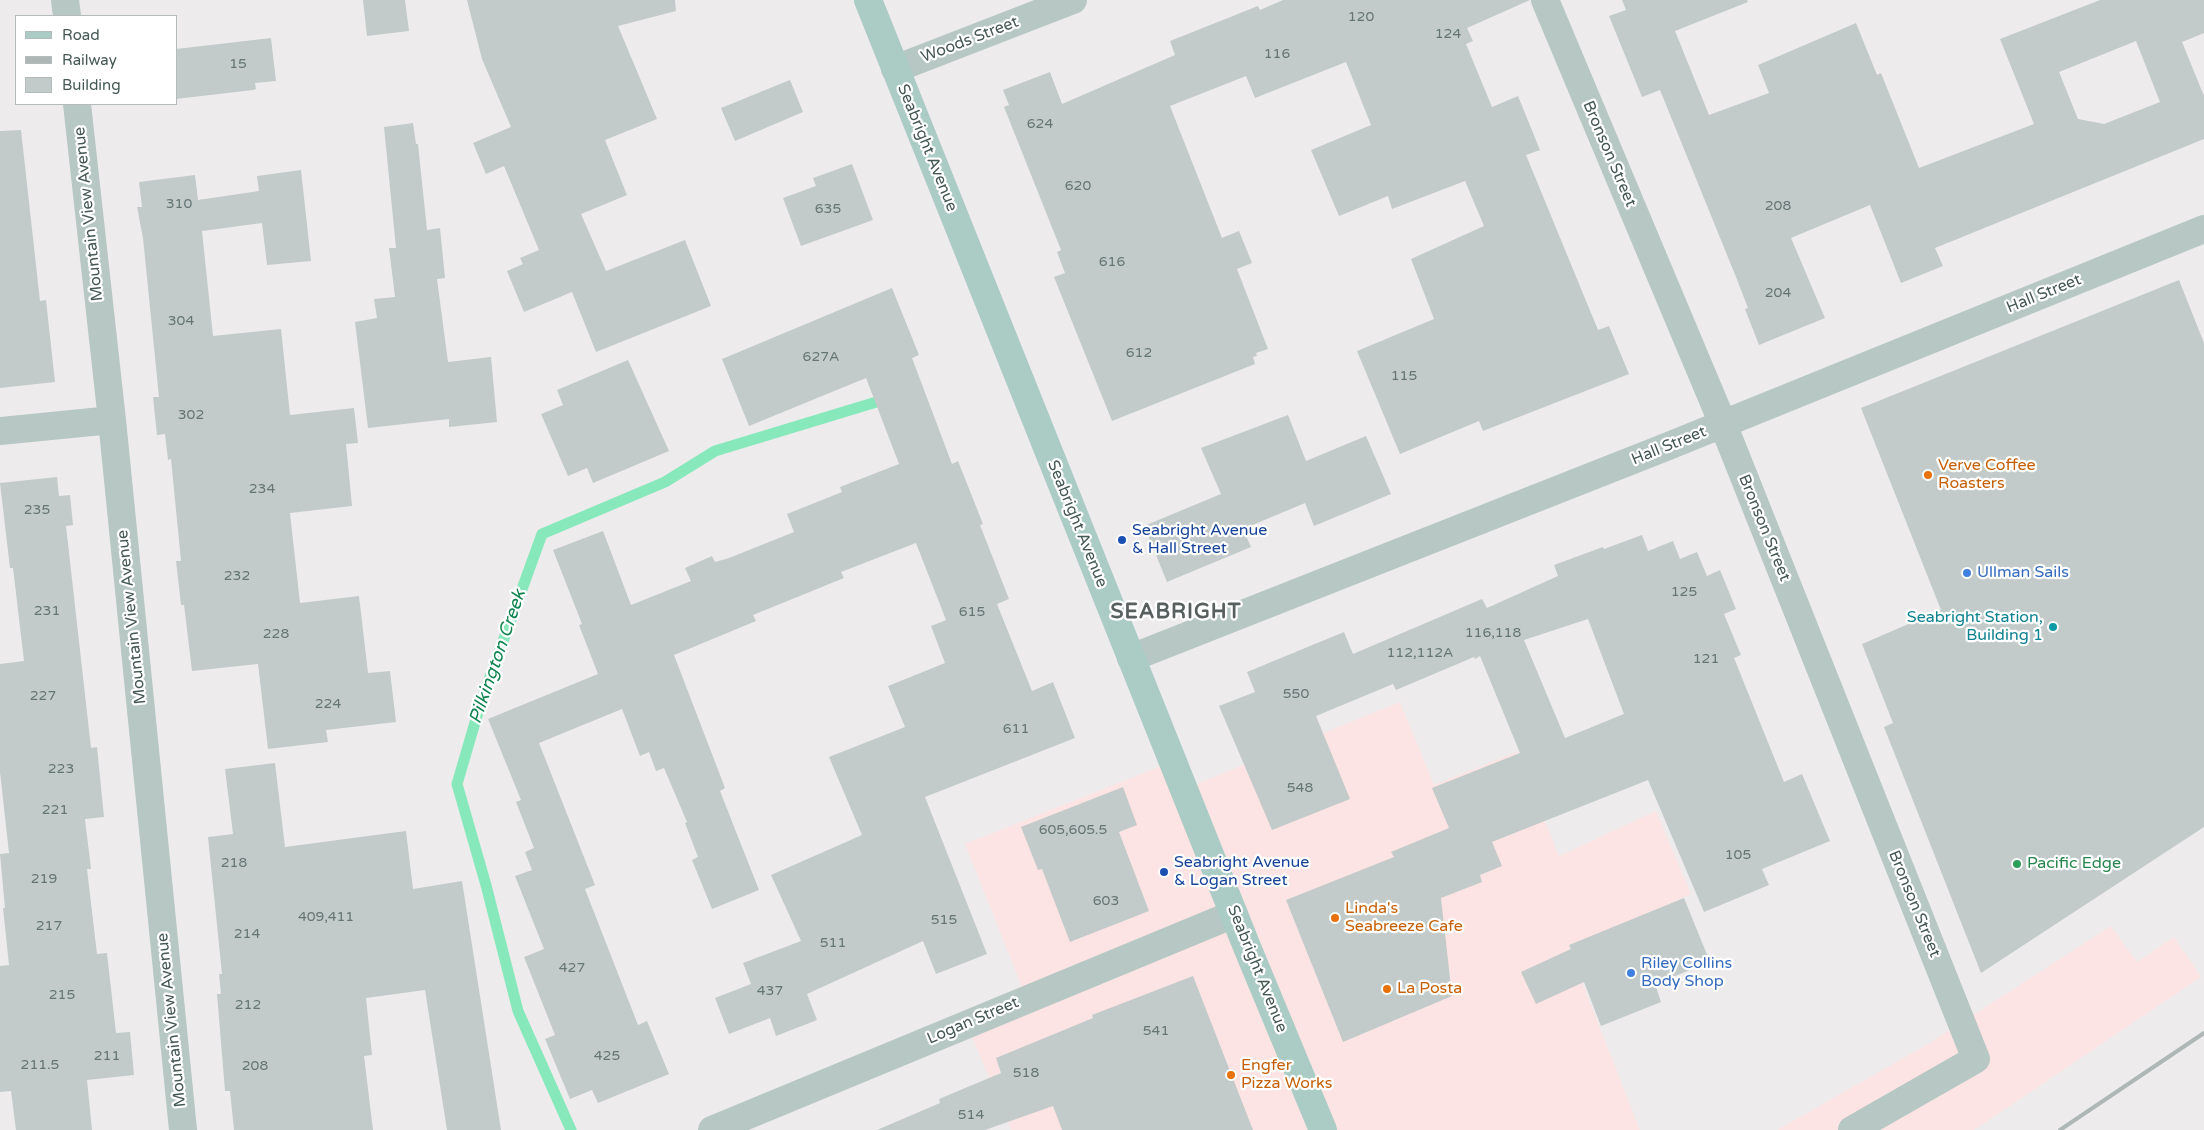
<!DOCTYPE html>
<html>
<head>
<meta charset="utf-8">
<style>
	body { margin:0 }
	#map { position:relative; width:2204px; height:1130px; overflow:hidden; background:#eeebed; font-family:"Varela Round",sans-serif }
	canvas { display:block }
	.legend { position:absolute; left:15px; top:15px; width:162px; height:90px; box-sizing:border-box; background:#fff; border:1px solid #b4bcbb; margin:0; padding:6px 9px; list-style:none; font-size:15px; color:#445854 }
	.legend li { display:flex; align-items:center; gap:10px; height:25px }
	.legend b { width:25px; border:1px solid #b4bcbb }
</style>
</head>
<body>
<div id="map">
<canvas width="2204" height="1130"></canvas>
<ul class="legend">
<li><b style="height:6px;background:#abcbc5"></b>Road</li>
<li><b style="height:6px;background:#aeb6b6"></b>Railway</li>
<li><b style="height:14px;background:#c2cbca"></b>Building</li>
</ul>
</div>
<script>
const g = document.querySelector('canvas').getContext('2d');
g.lineJoin = 'round';
function paint(path, color) {
  g.fillStyle = color;
  g.fill(path, 'evenodd');
}
function toPath(rows) {
  const path = new Path2D();
  for (const r of rows) {
    path.moveTo(r[0], r[1]);
    for (let i = 2; i < r.length; i += 2) path.lineTo(r[i], r[i + 1]);
  }
  return path;
}
function stroke(path, color, width, dash) {
  g.strokeStyle = color;
  g.lineWidth = width;
  g.lineCap = dash ? 'butt' : 'round';
  g.setLineDash(dash || []);
  g.stroke(path);
}
function write(font, color, halo, rows, align = 'center') {
  g.font = font + ' "Varela Round",sans-serif';
  g.lineWidth = 4.5;
  g.setLineDash([]);
  g.textBaseline = 'middle';
  g.strokeStyle = halo;
  g.fillStyle = color;
  for (const [text, x, y, turn = 0] of rows) {
    g.save();
    g.translate(x, y);
    g.rotate((+turn || 0) * Math.PI / 180);
    g.textAlign = isNaN(turn) ? turn : align;
    if (halo) g.strokeText(text, 0, 0);
    g.fillText(text, 0, 0);
    g.restore();
  }
}
const commercial = toPath([
	[1400,702,1434,785,1517,752,1559,856,1656,811,1691,894,1569,949,1640,1130,1011,1130,970,1032,1030,1007,965,844,1179,759,1189,787],
	[2111,926,2137,962,2174,937,2201,977,1974,1130,1777,1130,1928,1044]
]);
const stream = toPath([
	[571,1130,518,1011,486,885,457,784,481,702,542,534,665,482,715,451,883,400]
]);
const building = toPath([
	[363,0,405,0,409,31,367,36],
	[467,0,675,0,676,11,618,26,657,119,605,140,627,195,581,214,606,271,685,240,711,306,596,352,572,292,524,312,507,271,523,264,520,258,539,250,504,166,486,174,473,143,511,127,482,59],
	[1283,0,1530,0,1467,28,1473,41,1466,44,1492,107,1518,96,1540,150,1526,155,1598,330,1609,326,1629,374,1483,431,1479,421,1400,454,1357,351,1434,319,1411,259,1484,226,1465,181,1392,209,1388,196,1339,216,1311,150,1371,125,1346,62,1255,98,1246,76,1170,106,1222,238,1239,231,1252,263,1237,269,1268,349,1256,353,1257,356,1253,357,1255,364,1112,421,1054,277,1065,273,1057,252,1061,250,1004,107,1009,105,1003,90,1050,72,1062,104,1175,55,1170,41,1258,6,1260,10],
	[1622,0,1747,0,1748,2,1675,31,1709,115,1769,93,1758,65,1856,23,1877,75,1881,73,1919,168,2034,124,2000,39,2100,0,2204,0,2204,33,2182,42,2204,96,2204,139,1935,248,1943,266,1901,283,1870,205,1791,238,1825,318,1759,345,1745,309,1748,308,1736,277,1660,90,1642,97,1609,16,1626,10],
	[2136,41,2160,102,2104,124,2078,119,2059,72],
	[271,38,276,81,255,83,256,89,253,90,176,99,176,49],
	[790,80,803,112,735,141,721,108],
	[413,123,416,144,418,144,427,230,440,228,445,278,437,279,448,362,491,357,497,422,449,427,449,419,368,428,355,322,377,318,374,299,395,297,389,248,396,248,384,127],
	[21,130,40,301,46,300,55,382,0,388,0,131],
	[852,164,873,220,801,246,783,198,816,186,813,178],
	[301,170,311,261,267,265,262,223,202,231,213,336,281,329,290,415,354,408,358,443,346,444,352,506,290,513,300,603,359,596,368,673,390,671,396,722,326,730,328,742,268,749,258,664,192,671,184,605,181,605,176,561,181,561,171,459,168,460,165,434,157,435,153,397,159,397,143,238,137,207,142,207,139,182,195,175,198,200,259,191,257,176],
	[2179,280,2204,343,2204,827,1981,973,1884,727,1893,723,1862,644,1941,610,1861,408],
	[892,288,919,355,912,358,952,464,958,461,983,524,980,525,1009,599,997,604,1032,691,1053,682,1075,738,925,797,987,954,936,974,923,941,807,994,817,1020,776,1036,770,1018,729,1034,715,998,751,984,743,963,801,941,771,875,862,835,829,757,905,727,888,686,945,663,931,626,946,620,916,543,841,572,844,578,753,615,756,621,674,655,725,788,720,791,759,890,712,909,692,860,698,857,685,823,687,822,664,768,656,771,649,752,640,756,622,709,539,743,595,885,585,889,638,1025,647,1021,669,1074,598,1103,592,1090,570,1099,545,1039,555,1035,524,957,544,949,515,876,532,870,525,852,534,848,516,802,521,800,488,719,598,674,579,625,582,624,553,550,603,531,631,605,691,581,685,568,712,556,715,562,729,558,794,532,787,514,842,492,840,487,899,464,866,378,749,426,722,359],
	[628,360,669,451,593,483,587,468,568,476,541,414,563,405,557,390],
	[1288,415,1306,461,1366,436,1391,494,1314,526,1305,503,1243,529,1251,547,1167,582,1144,526,1221,494,1201,448],
	[57,477,59,496,70,495,73,525,66,526,91,748,97,747,104,817,85,819,91,869,87,869,97,954,107,953,116,1033,130,1032,134,1075,87,1080,92,1130,16,1130,11,1091,0,1092,0,966,9,965,3,908,5,908,0,854,9,853,0,772,0,664,24,661,13,568,10,568,0,483],
	[1642,535,1648,551,1673,541,1680,559,1697,552,1707,576,1720,570,1736,609,1724,614,1741,655,1734,658,1784,782,1802,774,1830,841,1762,869,1769,885,1704,912,1648,780,1492,842,1502,866,1480,875,1482,882,1441,898,1452,996,1343,1042,1286,900,1394,857,1391,852,1449,828,1432,788,1520,753,1480,656,1475,659,1474,657,1396,690,1393,684,1316,716,1350,799,1272,830,1219,706,1255,692,1247,672,1344,632,1353,654,1482,599,1487,608,1558,576,1554,565,1603,547,1604,549],
	[1588,619,1624,714,1565,738,1524,640],
	[275,763,285,847,406,831,413,889,462,881,501,1130,447,1130,425,990,366,998,372,1055,364,1056,373,1130,234,1130,230,1091,225,1091,217,994,221,994,219,974,222,974,208,837,233,834,225,769],
	[1123,787,1137,825,1119,832,1149,911,1070,942,1042,869,1038,870,1021,827],
	[1684,898,1710,962,1655,984,1661,1002,1601,1026,1584,982,1536,1004,1521,972,1571,949,1569,945],
	[1193,976,1253,1130,1062,1130,1053,1106,985,1130,877,1130,940,1103,939,1099,1001,1073,996,1058,1093,1018,1092,1015]
]);
const minor = toPath([
	[65,0,67,16],
	[1545,0,1723,424,1976,1059,1852,1130],
	[895,69,1073,0],
	[77,104,112,420,183,1130],
	[0,431,112,420],
	[1131,658,1666,447,2204,229],
	[712,1130,1234,914]
]);
const major = toPath([
	[868,0,1247,947,1323,1130]
]);
const rail = toPath([
	[2060,1130,2204,1033]
]);
const markers = [
	[1928,475,5,"#e8710a"],
	[1122,540,5,"#1a4fb4"],
	[1967,573,5,"#3f7fe0"],
	[2053,627,5,"#0f9aa8"],
	[2017,864,5,"#2e9e5b"],
	[1164,872,5,"#1a4fb4"],
	[1335,918,5,"#e8710a"],
	[1631,973,5,"#3f7fe0"],
	[1387,989,5,"#e8710a"],
	[1231,1075,5,"#e8710a"]
];
const numberNames = [
	["120",1361,17],
	["124",1448,34],
	["116",1277,54],
	["15",238,64],
	["624",1040,124],
	["620",1078,186],
	["310",179,204],
	["208",1778,206],
	["635",828,209],
	["616",1112,262],
	["204",1778,293],
	["304",181,321],
	["612",1139,353],
	["627A",821,357],
	["115",1404,376],
	["302",191,415],
	["234",262,489],
	["235",37,510],
	["232",237,576],
	["125",1684,592],
	["231",47,611],
	["615",972,612],
	["116,118",1493,633],
	["228",276,634],
	["112,112A",1420,653],
	["121",1706,659],
	["550",1296,694],
	["227",43,696],
	["224",328,704],
	["611",1016,729],
	["223",61,769],
	["548",1300,788],
	["221",55,810],
	["605,605.5",1073,830],
	["105",1738,855],
	["218",234,863],
	["219",44,879],
	["603",1106,901],
	["409,411",326,917],
	["515",944,920],
	["217",49,926],
	["214",247,934],
	["511",833,943],
	["427",572,968],
	["437",770,991],
	["215",62,995],
	["212",248,1005],
	["541",1156,1031],
	["211",107,1056],
	["425",607,1056],
	["211.5",40,1065],
	["208",255,1066],
	["518",1026,1073],
	["514",971,1115]
];
const streetNames = [
	["Woods Street",970,40,-21],
	["Seabright Avenue",927,148,68],
	["Bronson Street",1609,154,67],
	["Mountain View Avenue",89,214,-96],
	["Hall Street",2044,294,-22],
	["Hall Street",1669,446,-22],
	["Seabright Avenue",1077,524,68],
	["Bronson Street",1764,528,68],
	["Mountain View Avenue",132,617,-96],
	["Bronson Street",1914,904,68],
	["Seabright Avenue",1257,969,68],
	["Mountain View Avenue",172,1020,-96],
	["Logan Street",973,1021,-23]
];
const foodNames = [
	["Verve Coffee",1938,466],
	["Roasters",1938,484],
	["Linda's",1345,909],
	["Seabreeze Cafe",1345,927],
	["La Posta",1397,989],
	["Engfer",1241,1066],
	["Pizza Works",1241,1084]
];
const transitNames = [
	["Seabright Avenue",1132,531],
	["& Hall Street",1132,549],
	["Seabright Avenue",1174,863],
	["& Logan Street",1174,881]
];
const shopNames = [
	["Ullman Sails",1977,573],
	["Riley Collins",1641,964],
	["Body Shop",1641,982]
];
const cultureNames = [
	["Seabright Station,",2043,618],
	["Building 1",2043,636]
];
const leisureNames = [
	["Pacific Edge",2027,864]
];
const waterNames = [
	["Pilkington Creek",498,657,-71]
];
const districtNames = [
	["SEABRIGHT",1176,612]
];
paint(commercial, '#fbe4e3');
stroke(stream, '#87e9bb', 11);
paint(building, '#c2cbca');
stroke(minor, '#b7c8c4', 28);
stroke(major, '#abcbc5', 28);
stroke(rail, '#aeb6b6', 4);
for (const [x, y, r, color] of markers) {
  const dot = new Path2D();
  dot.arc(x, y, r, 0, 2 * Math.PI);
  g.fillStyle = color;
  g.fill(dot);
  stroke(dot, '#fff', 2);
}
write('14px', '#647572', null, numberNames);
write('16px', '#445854', '#fff', streetNames);
write('16px', '#c56008', '#fff', foodNames, 'left');
write('16px', '#164399', '#fff', transitNames, 'left');
write('16px', '#366cbe', '#fff', shopNames, 'left');
write('16px', '#0d838f', '#fff', cultureNames, 'right');
write('16px', '#27864d', '#fff', leisureNames, 'left');
write('italic 18px', '#0f844e', '#fff', waterNames);
g.letterSpacing = '1px';
write('bold 21px', '#58605f', '#fff', districtNames);
g.letterSpacing = '0px';
</script>
</body>
</html>
